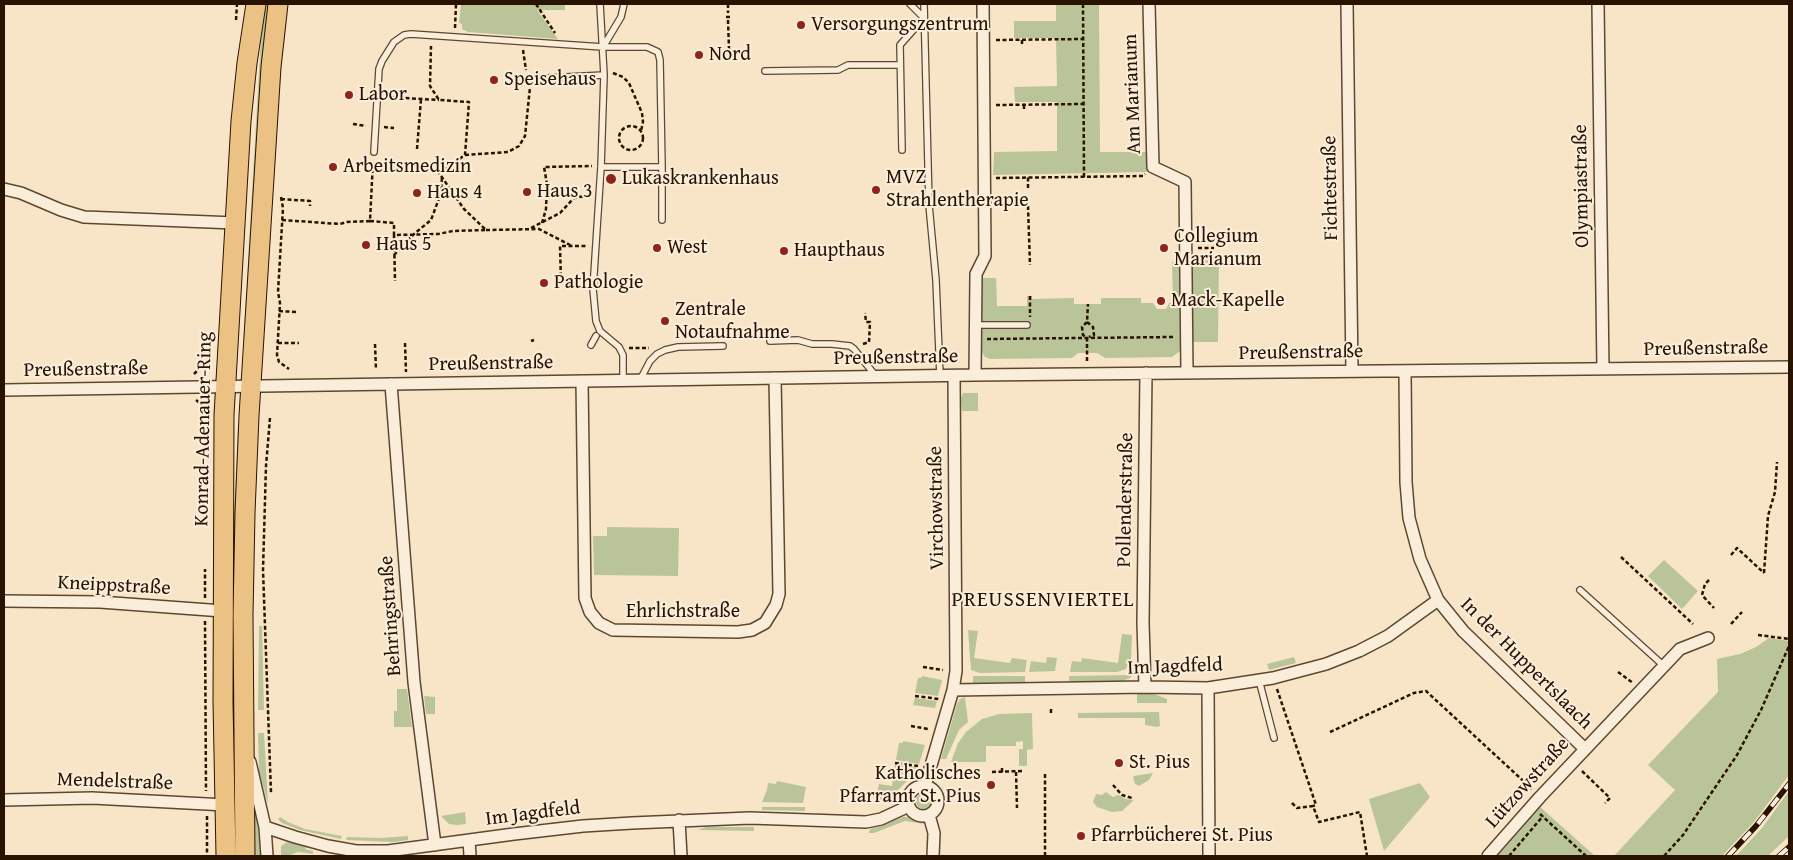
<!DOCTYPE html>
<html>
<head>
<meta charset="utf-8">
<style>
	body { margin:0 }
	#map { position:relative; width:1793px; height:860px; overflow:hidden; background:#f8e5c7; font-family:"Gentium Book Plus",serif }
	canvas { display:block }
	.frame { position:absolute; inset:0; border:5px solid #291200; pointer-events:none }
</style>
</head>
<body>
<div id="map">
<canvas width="1793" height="860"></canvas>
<div class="frame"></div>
</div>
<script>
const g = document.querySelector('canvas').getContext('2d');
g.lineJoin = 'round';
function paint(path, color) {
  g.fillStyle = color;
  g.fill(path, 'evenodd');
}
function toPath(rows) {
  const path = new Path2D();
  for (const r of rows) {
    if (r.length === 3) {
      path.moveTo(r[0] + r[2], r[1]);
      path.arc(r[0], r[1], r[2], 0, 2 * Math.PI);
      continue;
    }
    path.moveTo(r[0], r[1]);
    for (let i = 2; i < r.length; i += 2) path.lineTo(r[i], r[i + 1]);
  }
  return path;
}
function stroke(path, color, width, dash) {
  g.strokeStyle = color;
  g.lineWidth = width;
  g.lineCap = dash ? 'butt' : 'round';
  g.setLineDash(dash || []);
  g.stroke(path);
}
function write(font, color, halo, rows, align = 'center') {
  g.font = font + ' "Gentium Book Plus",serif';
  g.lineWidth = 4;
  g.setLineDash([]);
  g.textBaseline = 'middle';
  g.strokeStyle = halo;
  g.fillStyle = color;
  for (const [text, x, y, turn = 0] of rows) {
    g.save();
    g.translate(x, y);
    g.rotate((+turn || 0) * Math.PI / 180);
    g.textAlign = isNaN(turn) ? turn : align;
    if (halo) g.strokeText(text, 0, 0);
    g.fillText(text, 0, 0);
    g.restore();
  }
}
const green = toPath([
	[265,4,269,4,246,348,243,348,261,37],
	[461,4,565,4,565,10,537,10,558,39,468,32,462,29,462,24,459,23],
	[1056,4,1099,4,1100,152,1146,152,1147,172,993,175,994,152,1057,151,1057,102,1015,102,1014,87,1057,86,1056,38,1014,38,1014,21,1056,21],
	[1192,255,1219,255,1218,342,1193,342,1192,351,1180,351,1172,357,1105,358,1097,353,1078,353,1072,358,990,359,985,357,982,352,980,278,996,278,997,306,1027,306,1027,296,1032,296,1032,299,1074,298,1074,304,1101,304,1101,298,1141,298,1141,303,1153,303,1157,309,1166,309,1169,303,1173,303,1172,262,1192,262],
	[963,393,978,393,978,411,962,411,961,399],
	[238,423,241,423,237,856,234,856,231,612,234,514],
	[607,527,679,528,678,576,594,575,593,536,607,536],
	[1664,560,1698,591,1682,609,1648,576],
	[259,626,262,626,264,710,258,710],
	[968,630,978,631,974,658,1010,663,1012,658,1027,660,1025,672,980,673,971,670],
	[1122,634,1132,635,1131,660,1126,669,1117,672,1070,672,1072,661,1081,662,1082,658,1118,663],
	[1769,638,1789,641,1789,775,1754,822,1722,856,1614,856,1675,790,1648,765,1718,692,1717,659,1740,654,1756,647],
	[1047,657,1057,658,1055,671,1029,672,1031,661,1046,663],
	[1294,657,1296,663,1269,670,1267,664],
	[1132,675,1130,678,1122,681,1069,681,1069,676],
	[922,676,942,680,938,696,915,693,918,678,921,678],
	[973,676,1025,676,1025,682,973,683],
	[397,689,407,689,412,727,394,727,394,711,397,711],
	[1137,693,1152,693,1167,699,1167,703,1137,703],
	[424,696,435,697,435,714,426,714],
	[965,697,968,722,959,730,946,759,941,759,957,704,960,699],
	[915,698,937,701,935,708,913,705],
	[1159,712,1160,726,1157,727,1145,725,1145,718,1078,718,1078,713],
	[1032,713,1033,749,1027,750,1027,766,1019,766,1019,749,1023,749,1023,741,1016,742,1016,746,986,746,986,762,951,762,958,743,966,732,982,719,999,714],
	[258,733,264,733,268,804,259,772],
	[903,741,925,745,919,764,896,760,899,743,903,743],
	[895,764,916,767,909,779,894,794,881,801,872,803,874,802,876,794,877,794,879,784,892,786],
	[1153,773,1149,780,1139,786,1135,784,1133,778,1134,776],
	[777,781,806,787,803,803,762,802,767,790,768,783,776,784],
	[1420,783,1430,797,1384,851,1369,799],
	[1789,791,1789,836,1768,856,1736,856,1762,828],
	[1106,792,1113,797,1118,795,1126,799,1134,800,1122,811,1112,812,1097,807,1093,802,1096,794,1102,795],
	[924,801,8],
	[1539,806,1595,856,1494,856],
	[762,807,805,807,805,811,762,810],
	[253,808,256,809,261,856,254,856],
	[465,812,466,824,457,825,449,824,441,816],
	[280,817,288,822,305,829,342,836,341,839,300,830,282,823,278,819],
	[903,817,913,817,925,824,905,821,874,833,869,833,870,829,882,826],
	[706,827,754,827,754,831,698,830],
	[408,836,408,840,394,842,346,840,347,837,381,838],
	[287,842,306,846,305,849,313,851,313,854,298,852,288,856,281,856,281,846]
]);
const path = toPath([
	[536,4,555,33],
	[728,4,728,13],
	[1083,4,1084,177],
	[726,17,731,17],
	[236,20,237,4],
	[728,20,729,49],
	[455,28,456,4],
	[996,40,1083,39],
	[1022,40,1022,46],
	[523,50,526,70],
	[613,73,623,77,629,83,642,113,643,122,641,131],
	[386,97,439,100],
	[996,105,1083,104],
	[1024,105,1024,111],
	[353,124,366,126],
	[631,138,12],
	[384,127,394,128],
	[417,149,421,99],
	[465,155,508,152,519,146,525,136,530,87],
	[996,178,1143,176,1145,174],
	[1028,188,1028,177],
	[281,197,283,208,278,292,280,303,277,355,279,362,289,369],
	[281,199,310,201,310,206],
	[1028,206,1030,265],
	[282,220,340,224,347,222,370,221,373,161],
	[370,221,394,223,394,235,438,234,453,231,486,230,464,209,439,173,465,155,469,102,439,100,430,86,431,46],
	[542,223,546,209,547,184,544,167,592,166],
	[531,228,560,213,574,198,590,195],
	[486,230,539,229,572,246],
	[394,235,395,281],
	[1198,248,1214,248],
	[394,255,414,234,431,220,441,193,442,177],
	[561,283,560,246,587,246],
	[1030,296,1030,317],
	[279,311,296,312],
	[1087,322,1093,327,1094,335,1089,337],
	[987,339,1174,337],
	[531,341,534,340],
	[278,343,299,343],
	[405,343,406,372],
	[375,344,376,370],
	[863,344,869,342,870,322,866,322,865,313],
	[629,348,649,348],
	[1087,361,1087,338,1083,335,1082,327,1087,322,1088,304],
	[194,374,210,358],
	[196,400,204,406,208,412],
	[270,418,266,466,263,570,271,793],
	[1731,555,1737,548,1764,573],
	[1621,557,1693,624],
	[1764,573,1768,516,1775,492,1777,462],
	[1709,580,1705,584,1702,595,1714,608],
	[205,598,205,569],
	[205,621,206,791],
	[1731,624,1742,612],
	[1758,635,1789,639],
	[923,667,943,670],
	[1618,672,1633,683],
	[1277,689,1316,805,1313,806],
	[915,696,939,699],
	[1051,709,1051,713],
	[911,726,928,729],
	[1330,732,1414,693,1426,691,1532,789],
	[895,763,918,766],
	[1582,771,1610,798,1605,803],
	[992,772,1023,771],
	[1002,772,1002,766],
	[1016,772,1017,808],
	[1045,774,1045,856],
	[1113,785,1122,795,1132,798],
	[1292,803,1297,808,1313,806,1319,822,1360,812,1367,856],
	[1540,814,1586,856],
	[207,816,207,856],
	[1509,856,1543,816],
	[1664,856,1683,835,1737,755,1761,710,1789,646]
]);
const lane = toPath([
	[600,4,604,75,601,167,593,289,596,321,600,331,619,347,623,355,623,381],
	[924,4,929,205,936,280,940,376],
	[603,47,621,17,624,4],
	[765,71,838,70,848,65,900,65],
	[528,79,604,75],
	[902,150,900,45,924,18,910,4],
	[374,152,379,69,382,61,394,42,404,35,411,34,603,47,647,47,658,52,660,60,662,167,601,167],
	[662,220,662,167],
	[976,325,1027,325],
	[770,341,798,340,812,344,832,344,850,346,854,349,875,375],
	[591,345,596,336],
	[640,380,650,361,657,354,665,350,678,347,723,346],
	[1580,590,1664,666],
	[1259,680,1274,738]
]);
const street = toPath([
	[1149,4,1153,167,1185,182,1187,373],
	[1347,4,1352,371],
	[1598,4,1603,369],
	[4,189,21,193,61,210,84,217,235,223],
	[1405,371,1406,482,1409,518,1420,559,1438,600,1463,631,1585,749],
	[975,375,976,274,985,256,983,4],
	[582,381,585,598,590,612,599,623,613,630,738,632,752,630,765,623,776,605,779,594,775,378],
	[391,384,414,682,435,845],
	[4,390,975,375,1789,367],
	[4,601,100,602,223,611],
	[1145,687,1143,623,1146,373],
	[1208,688,1209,856],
	[953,690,1145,687,1208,688,1273,678,1326,664,1359,651,1388,636,1438,600],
	[250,762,265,827,267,856],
	[923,801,15],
	[925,786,953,690,956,671,954,376],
	[4,800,92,798,226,805],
	[929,815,934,833,933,856],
	[679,820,681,856],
	[265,827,295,837,328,846,356,851,388,851,514,834,583,826,632,823,750,818,866,822,881,819,909,806],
	[469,840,470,856],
	[1488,856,1540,797,1680,649,1708,638]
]);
const primary = toPath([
	[226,856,223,702,224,415,241,121,247,63,256,4],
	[245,856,243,615,245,513,249,416,271,67,278,4]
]);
const rail = toPath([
	[1728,856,1756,826,1789,784],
	[1779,856,1789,847]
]);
const markers = [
	[801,25,5,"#8f2418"],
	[699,55,5,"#8f2418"],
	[494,80,5,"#8f2418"],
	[349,95,5,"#8f2418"],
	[333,167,5,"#8f2418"],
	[611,179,6,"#8f2418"],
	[876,190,5,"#8f2418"],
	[527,192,5,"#8f2418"],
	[417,193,5,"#8f2418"],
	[366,245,5,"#8f2418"],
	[657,248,5,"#8f2418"],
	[1164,248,5,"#8f2418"],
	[784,251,5,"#8f2418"],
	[544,283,5,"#8f2418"],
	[1161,301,5,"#8f2418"],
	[665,321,5,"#8f2418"],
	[1119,763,5,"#8f2418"],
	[991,785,5,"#8f2418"],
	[1081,836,5,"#8f2418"]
];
const poiNames = [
	["Versorgungszentrum",811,25],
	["Nord",709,55],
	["Speisehaus",504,80],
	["Labor",359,95],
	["Arbeitsmedizin",343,167],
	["MVZ",886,178],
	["Strahlentherapie",886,201],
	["Lukaskrankenhaus",622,179],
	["Haus 3",537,192],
	["Haus 4",427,193],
	["Collegium",1174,237],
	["Marianum",1174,260],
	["Haus 5",376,245],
	["West",667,248],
	["Haupthaus",794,251],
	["Pathologie",554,283],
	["Mack-Kapelle",1171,301],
	["Zentrale",675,310],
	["Notaufnahme",675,333],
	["St. Pius",1129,763],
	["Katholisches",981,774,"right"],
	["Pfarramt St. Pius",981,797,"right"],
	["Pfarrbücherei St. Pius",1091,836]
];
const streetNames = [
	["Am Marianum",1133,94,-92],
	["Olympiastraße",1582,186,-91],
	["Fichtestraße",1331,188,-91],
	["Preußenstraße",1706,349,-1],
	["Preußenstraße",1301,353,-1],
	["Preußenstraße",896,358,-1],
	["Preußenstraße",491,364,-1],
	["Preußenstraße",86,370,-1],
	["Konrad-Adenauer-Ring",204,429,-89],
	["Pollenderstraße",1126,500,-89],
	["Virchowstraße",937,508,-91],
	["Kneippstraße",114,586,3],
	["Ehrlichstraße",683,612],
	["Behringstraße",391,616,-94],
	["In der Huppertslaach",1526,664,45],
	["Im Jagdfeld",1175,667,-2],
	["Mendelstraße",115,782,2],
	["Lützowstraße",1528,783,-48],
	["Im Jagdfeld",533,814,-7]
];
const neighbourhoodNames = [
	["PREUSSENVIERTEL",1043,601]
];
paint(green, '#b9c599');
stroke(lane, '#5d4732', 8);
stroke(street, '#5d4732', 14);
stroke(primary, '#291200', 21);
stroke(path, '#291200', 2.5, [4, 2.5]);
stroke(lane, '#faeedb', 5.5);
stroke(street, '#faeedb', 11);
stroke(primary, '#ecc284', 19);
stroke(rail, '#291200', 5.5);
stroke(rail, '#faeedb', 4, [11]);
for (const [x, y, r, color] of markers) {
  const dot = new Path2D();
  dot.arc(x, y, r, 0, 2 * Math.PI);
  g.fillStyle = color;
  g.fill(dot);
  stroke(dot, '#faeedb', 2);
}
write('20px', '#291200', '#faeedb', poiNames, 'left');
write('20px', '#291200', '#faeedb', streetNames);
g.letterSpacing = '1px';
write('21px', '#291200', '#faeedb', neighbourhoodNames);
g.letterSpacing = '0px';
</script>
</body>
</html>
